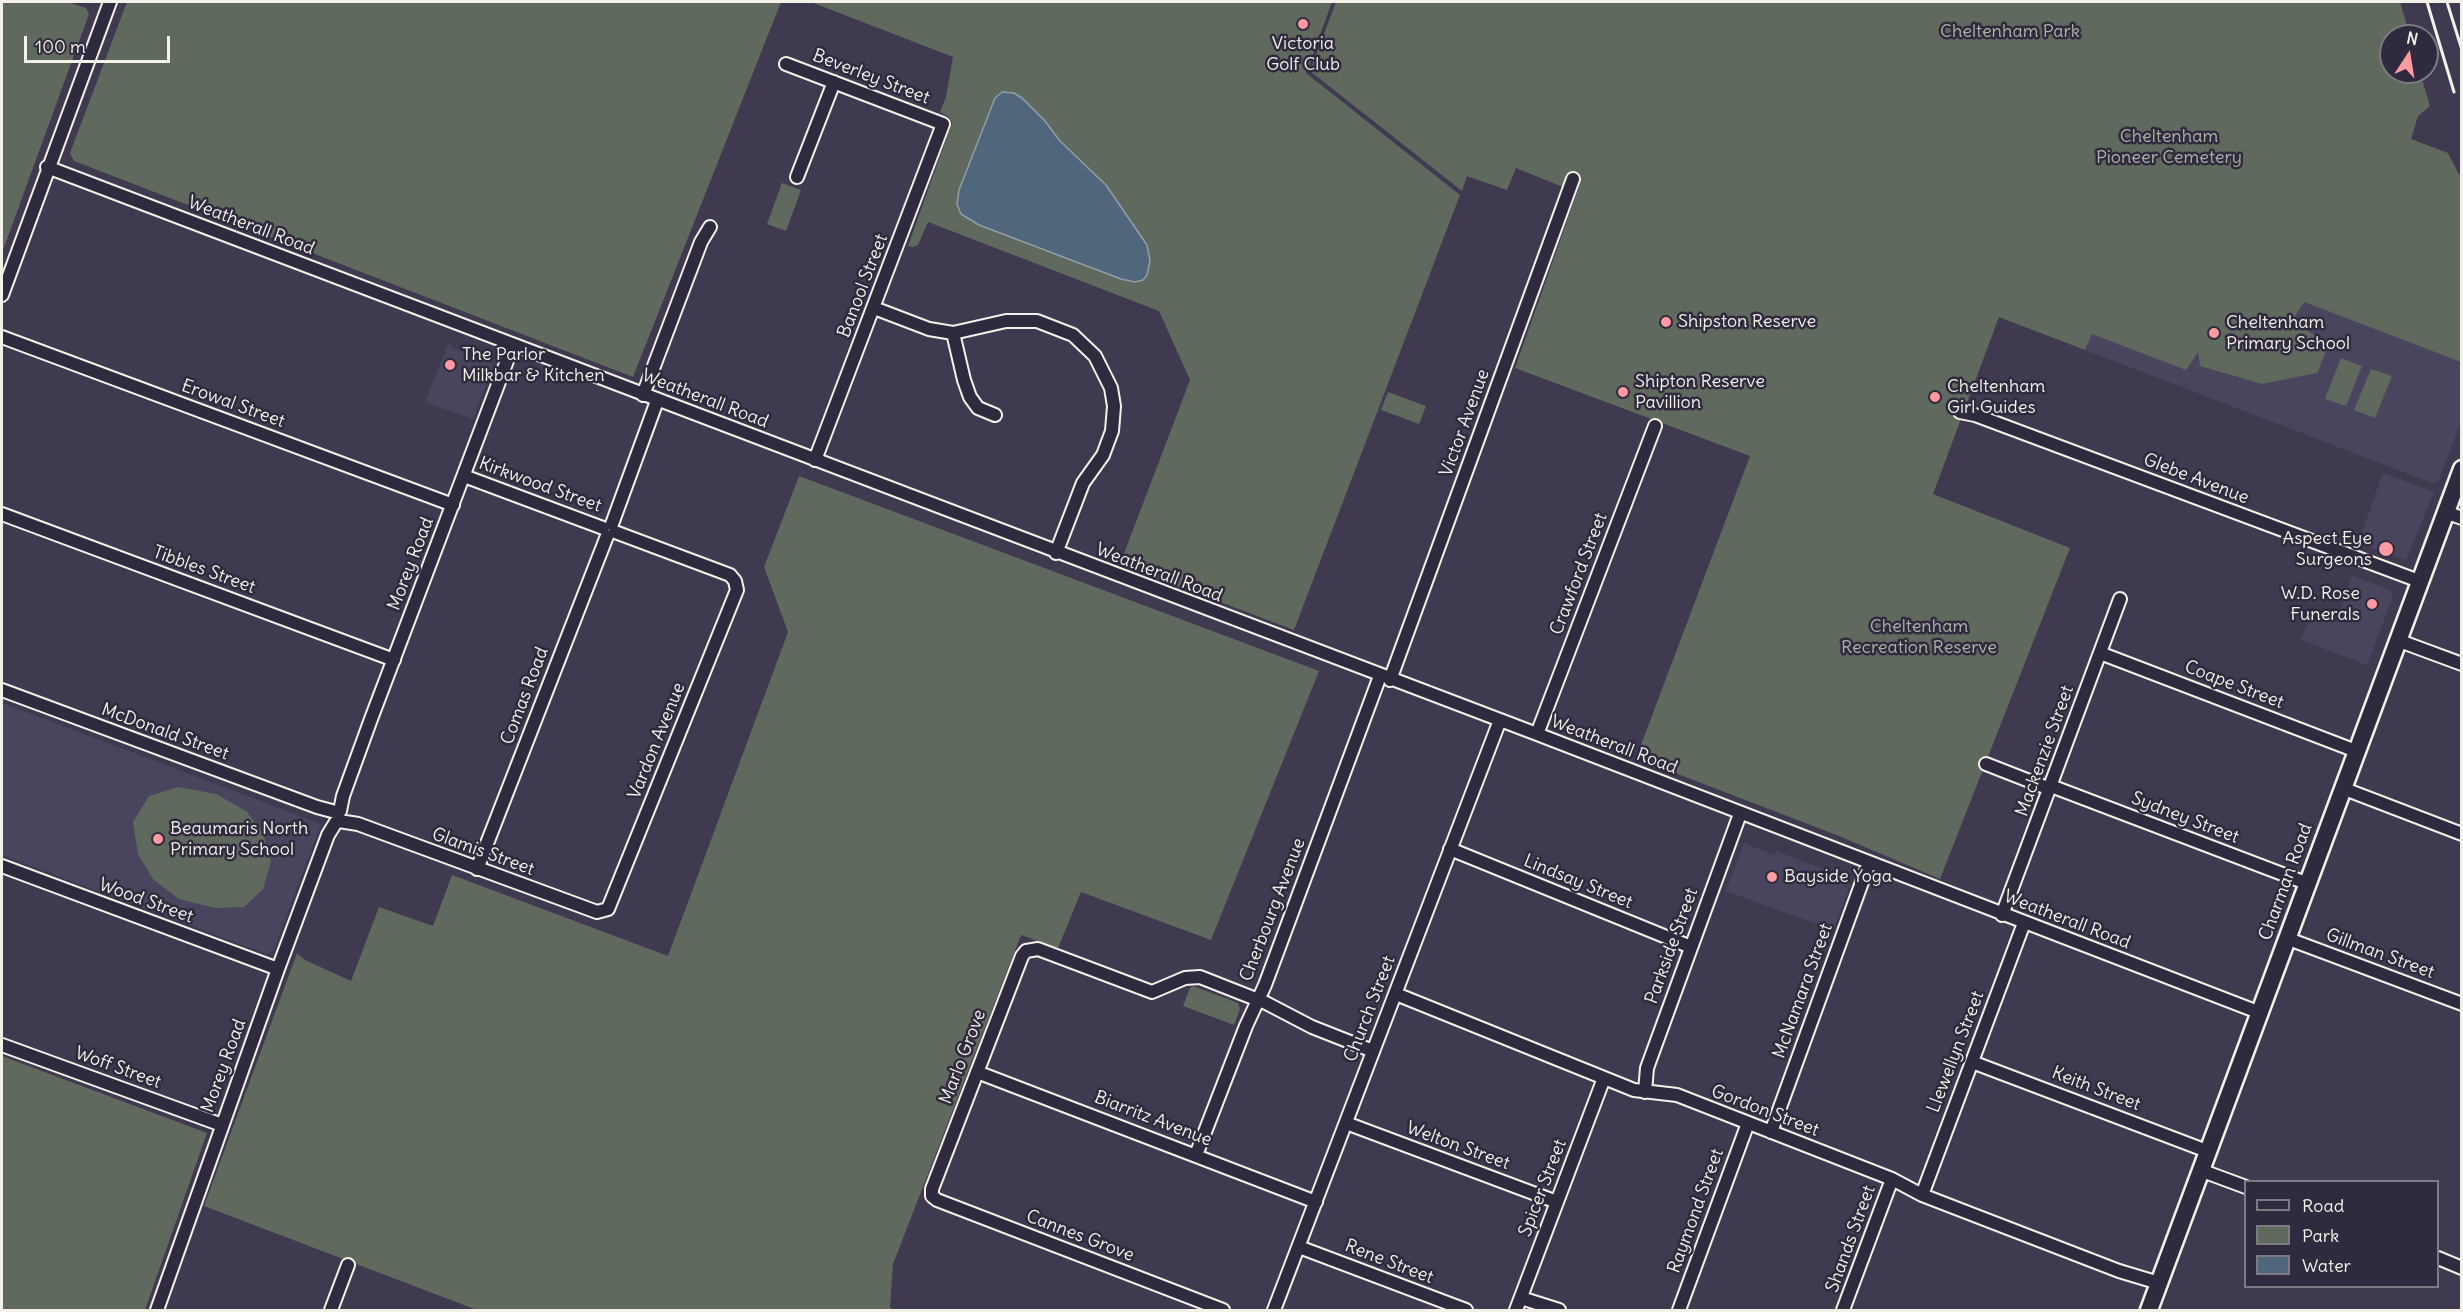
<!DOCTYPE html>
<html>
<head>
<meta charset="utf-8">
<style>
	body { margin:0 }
	#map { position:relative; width:2463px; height:1312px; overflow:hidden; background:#3f3a50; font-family:Delius,sans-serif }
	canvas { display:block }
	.frame { position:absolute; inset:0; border:3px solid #f4f1e8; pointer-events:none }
	.legend { position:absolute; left:2244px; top:1180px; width:195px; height:108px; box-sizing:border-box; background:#2f2a3d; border:2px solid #7e7a81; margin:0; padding:8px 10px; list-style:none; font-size:18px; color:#f4f1e8 }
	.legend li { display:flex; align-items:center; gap:12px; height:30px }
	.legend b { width:30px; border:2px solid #7e7a81 }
	.north { position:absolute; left:2379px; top:24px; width:60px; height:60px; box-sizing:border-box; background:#2f2a3d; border:2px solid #7e7a81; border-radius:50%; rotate:12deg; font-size:16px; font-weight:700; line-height:24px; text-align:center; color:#f4f1e8 }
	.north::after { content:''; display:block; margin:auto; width:21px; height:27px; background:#ff9aa2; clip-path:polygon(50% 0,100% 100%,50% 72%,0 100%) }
	.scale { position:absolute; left:24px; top:36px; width:146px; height:27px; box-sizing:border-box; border:3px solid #f4f1e8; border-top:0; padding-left:8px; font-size:18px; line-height:21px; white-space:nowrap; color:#f4f1e8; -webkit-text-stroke:4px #2f2a3d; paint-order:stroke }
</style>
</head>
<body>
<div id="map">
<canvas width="2463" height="1312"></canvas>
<div class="frame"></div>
<ul class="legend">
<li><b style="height:8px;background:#2f2a3d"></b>Road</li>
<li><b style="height:16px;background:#5f695d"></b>Park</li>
<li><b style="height:16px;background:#50677b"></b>Water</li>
</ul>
<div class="north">N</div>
<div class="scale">100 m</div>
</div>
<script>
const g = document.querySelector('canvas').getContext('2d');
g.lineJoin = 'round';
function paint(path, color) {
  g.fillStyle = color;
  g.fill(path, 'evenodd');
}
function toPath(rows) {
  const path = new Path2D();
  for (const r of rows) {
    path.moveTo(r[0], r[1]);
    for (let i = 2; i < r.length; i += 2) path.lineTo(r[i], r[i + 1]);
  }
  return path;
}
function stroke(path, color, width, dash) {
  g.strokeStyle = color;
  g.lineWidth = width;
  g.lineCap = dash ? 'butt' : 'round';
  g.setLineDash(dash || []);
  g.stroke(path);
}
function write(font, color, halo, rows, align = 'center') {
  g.font = font + ' Delius,sans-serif';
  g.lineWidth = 5;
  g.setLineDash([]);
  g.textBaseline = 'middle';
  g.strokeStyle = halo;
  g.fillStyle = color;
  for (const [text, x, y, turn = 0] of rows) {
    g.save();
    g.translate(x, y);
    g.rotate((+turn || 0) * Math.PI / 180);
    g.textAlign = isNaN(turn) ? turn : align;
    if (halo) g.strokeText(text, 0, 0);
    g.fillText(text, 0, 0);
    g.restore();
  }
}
const built = toPath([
	[2044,202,2461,362,2461,422,2438,482,2432,483,1999,317],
	[449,342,452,347,494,364,473,419,425,402],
	[2383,473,2434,492,2406,560,2358,543],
	[2352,576,2391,590,2392,599,2367,665,2301,640,2312,613,2336,622],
	[2,703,321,824,273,951,267,954,2,855],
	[1744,843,1775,855,1776,851,1846,877,1845,882,1850,885,1833,930,1726,891]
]);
const green = toPath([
	[2,2,68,2,86,8,89,14,2,253],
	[127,2,781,2,633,377,74,161,70,153],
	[811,2,1332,2,1306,73,1460,195,1294,630,1120,564,1190,380,1159,311,928,222,918,245,913,247,908,246,952,123,949,117,940,112,946,97,953,57],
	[1336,2,2400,2,2410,36,2391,36,2391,72,2420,72,2430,106,2418,116,2411,139,2448,153,2461,178,2461,362,2304,302,2295,316,2300,326,2327,343,2326,351,2317,373,2262,384,2200,366,2198,352,2186,370,2092,334,2085,350,1999,317,1933,494,2070,548,1940,879,1839,836,1636,758,1750,456,1515,368,1579,187,1563,187,1516,168,1507,190,1467,176,1462,191,1310,71],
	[782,183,801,190,786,231,767,224],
	[2341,358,2362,366,2346,406,2325,399],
	[2371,369,2392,376,2375,418,2354,410],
	[1388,392,1426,406,1419,424,1381,410],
	[799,476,1319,671,1211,940,1081,892,1058,948,1021,935,893,1264,890,1307,892,1310,477,1310,204,1206,297,953,305,960,351,981,379,907,433,926,452,875,668,956,788,632,764,567],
	[178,787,216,794,246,811,263,833,271,861,263,889,244,907,215,908,179,899,153,879,138,854,133,822,149,796],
	[1193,986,1238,1003,1240,1009,1234,1025,1183,1006,1190,988],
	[2,1056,207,1133,145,1310,2,1310]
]);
const water = toPath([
	[1002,92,1014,93,1022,98,1045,121,1060,141,1106,185,1147,245,1150,261,1147,275,1143,280,1135,282,1121,279,979,225,961,214,957,204,959,190,995,98,1002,92]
]);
const minor = toPath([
	[786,64,943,124,815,460],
	[47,167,1537,734,2258,1012],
	[797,177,834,82],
	[2,295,110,2],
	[874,308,929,329,953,333,1006,321,1037,321,1073,335,1095,356,1111,388,1114,406,1112,431,1103,455,1083,483,1056,553],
	[953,333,964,380,970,397,978,408,995,415],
	[2,337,453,505],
	[643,395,701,242,710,227],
	[1960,412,1975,415,2419,581],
	[464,476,603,528],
	[2445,512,2462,518],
	[2,514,394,660],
	[612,524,657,401],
	[2397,640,2462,664],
	[2100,653,2356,751],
	[1390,680,1573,179],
	[2,690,317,807,332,811],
	[1537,734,1655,426],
	[1986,764,2050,789],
	[2051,786,2306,883],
	[2342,788,2462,834],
	[340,811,343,796,371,719,513,345],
	[339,821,358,824,597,912,608,909,737,590,735,581,730,575,615,532],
	[1450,849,1691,947],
	[2,866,278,969],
	[477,869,607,536],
	[2002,915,2120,599],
	[2286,938,2462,1004],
	[1396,994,1634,1090,1677,1095,1892,1179,1922,1195,2119,1271,2159,1283],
	[2,1045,222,1125],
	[1972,1062,2207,1151],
	[977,1072,1316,1202],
	[1645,1092,1647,1068,1740,814],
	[1346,1123,1557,1202],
	[1771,1132,1869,863],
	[1196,1155,1246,1026,1265,985,1380,676],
	[2200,1170,2246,1187],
	[1922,1195,2024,923],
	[1299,1247,1466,1310],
	[2438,1258,2462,1268],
	[1521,1298,1559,1310],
	[157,1310,278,969,328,835,336,822],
	[331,1310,348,1265],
	[1223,1310,937,1200,932,1196,932,1189,1022,956,1026,951,1038,949,1152,992,1185,978,1200,977,1266,1003,1312,1027,1373,1051],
	[1274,1310,1500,720],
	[1516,1310,1604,1078],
	[1679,1310,1748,1123],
	[1843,1310,1892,1179]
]);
const major = toPath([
	[2149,1310,2462,469]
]);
const rail = toPath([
	[2427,2,2454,92],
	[2447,2,2462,50]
]);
const markers = [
	[1303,24,6,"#ff9aa2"],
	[1666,322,6,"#ff9aa2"],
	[2214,333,6,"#ff9aa2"],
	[450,365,6,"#ff9aa2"],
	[1623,392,6,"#ff9aa2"],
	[1935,397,6,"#ff9aa2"],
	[2386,549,8,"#ff9aa2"],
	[2372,604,6,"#ff9aa2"],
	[158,839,6,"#ff9aa2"],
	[1772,877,6,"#ff9aa2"]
];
const parkNames = [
	["Cheltenham Park",2010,32],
	["Cheltenham",2169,137],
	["Pioneer Cemetery",2169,158],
	["Cheltenham",1919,627],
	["Recreation Reserve",1919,648]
];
const poiNames = [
	["Victoria",1303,44,"center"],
	["Golf Club",1303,65,"center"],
	["Shipston Reserve",1678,322],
	["Cheltenham",2226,323],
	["Primary School",2226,344],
	["The Parlor",462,355],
	["Milkbar & Kitchen",462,376],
	["Shipton Reserve",1635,382],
	["Pavillion",1635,403],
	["Cheltenham",1947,387],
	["Girl Guides",1947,408],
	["Aspect Eye",2372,539,"right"],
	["Surgeons",2372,560,"right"],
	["W.D. Rose",2360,594,"right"],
	["Funerals",2360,615,"right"],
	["Beaumaris North",170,829],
	["Primary School",170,850],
	["Bayside Yoga",1784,877]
];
const streetNames = [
	["Beverley Street",871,77,21],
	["Weatherall Road",251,226,21],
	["Banool Street",863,286,-69],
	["Weatherall Road",705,399,21],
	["Erowal Street",233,404,20],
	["Victor Avenue",1465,423,-70],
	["Glebe Avenue",2196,479,21],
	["Kirkwood Street",540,485,20],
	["Morey Road",411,564,-69],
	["Tibbles Street",204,570,20],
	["Weatherall Road",1159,573,21],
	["Crawford Street",1579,574,-69],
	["Coape Street",2234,685,21],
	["Comas Road",525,696,-69],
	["McDonald Street",165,732,20],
	["Vardon Avenue",657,741,-68],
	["Weatherall Road",1614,745,21],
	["Mackenzie Street",2045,751,-70],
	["Sydney Street",2185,818,21],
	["Glamis Street",483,852,20],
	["Lindsay Street",1578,882,22],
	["Charman Road",2286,882,-70],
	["Wood Street",146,901,20],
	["Cherbourg Avenue",1273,910,-69],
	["Weatherall Road",2067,920,21],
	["Parkside Street",1672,946,-70],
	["Gillman Street",2380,954,20],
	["McNamara Street",1803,991,-70],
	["Church Street",1370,1009,-69],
	["Llewellyn Street",1956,1052,-69],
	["Marlo Grove",963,1057,-69],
	["Morey Road",224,1066,-70],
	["Woff Street",118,1068,20],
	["Keith Street",2096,1089,21],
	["Gordon Street",1765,1111,21],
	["Biarritz Avenue",1153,1119,21],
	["Welton Street",1458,1146,20],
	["Spicer Street",1543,1188,-69],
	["Raymond Street",1696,1211,-70],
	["Cannes Grove",1080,1236,21],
	["Shands Street",1851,1239,-70],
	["Rene Street",1389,1262,21]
];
paint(built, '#4a455e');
paint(green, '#5f695d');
paint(water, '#50677b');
stroke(water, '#929ea7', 1.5);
stroke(minor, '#f4f1e8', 16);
stroke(major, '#f4f1e8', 21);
stroke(minor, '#2f2a3d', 12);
stroke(major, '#2f2a3d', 16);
stroke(rail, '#f4f1e8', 3);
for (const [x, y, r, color] of markers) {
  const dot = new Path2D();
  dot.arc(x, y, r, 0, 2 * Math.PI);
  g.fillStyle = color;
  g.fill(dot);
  stroke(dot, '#2f2a3d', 2);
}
write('18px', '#b1b4a9', '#2f2a3d', parkNames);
write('18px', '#f4f1e8', '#2f2a3d', poiNames, 'left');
write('18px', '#f4f1e8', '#2f2a3d', streetNames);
</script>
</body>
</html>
